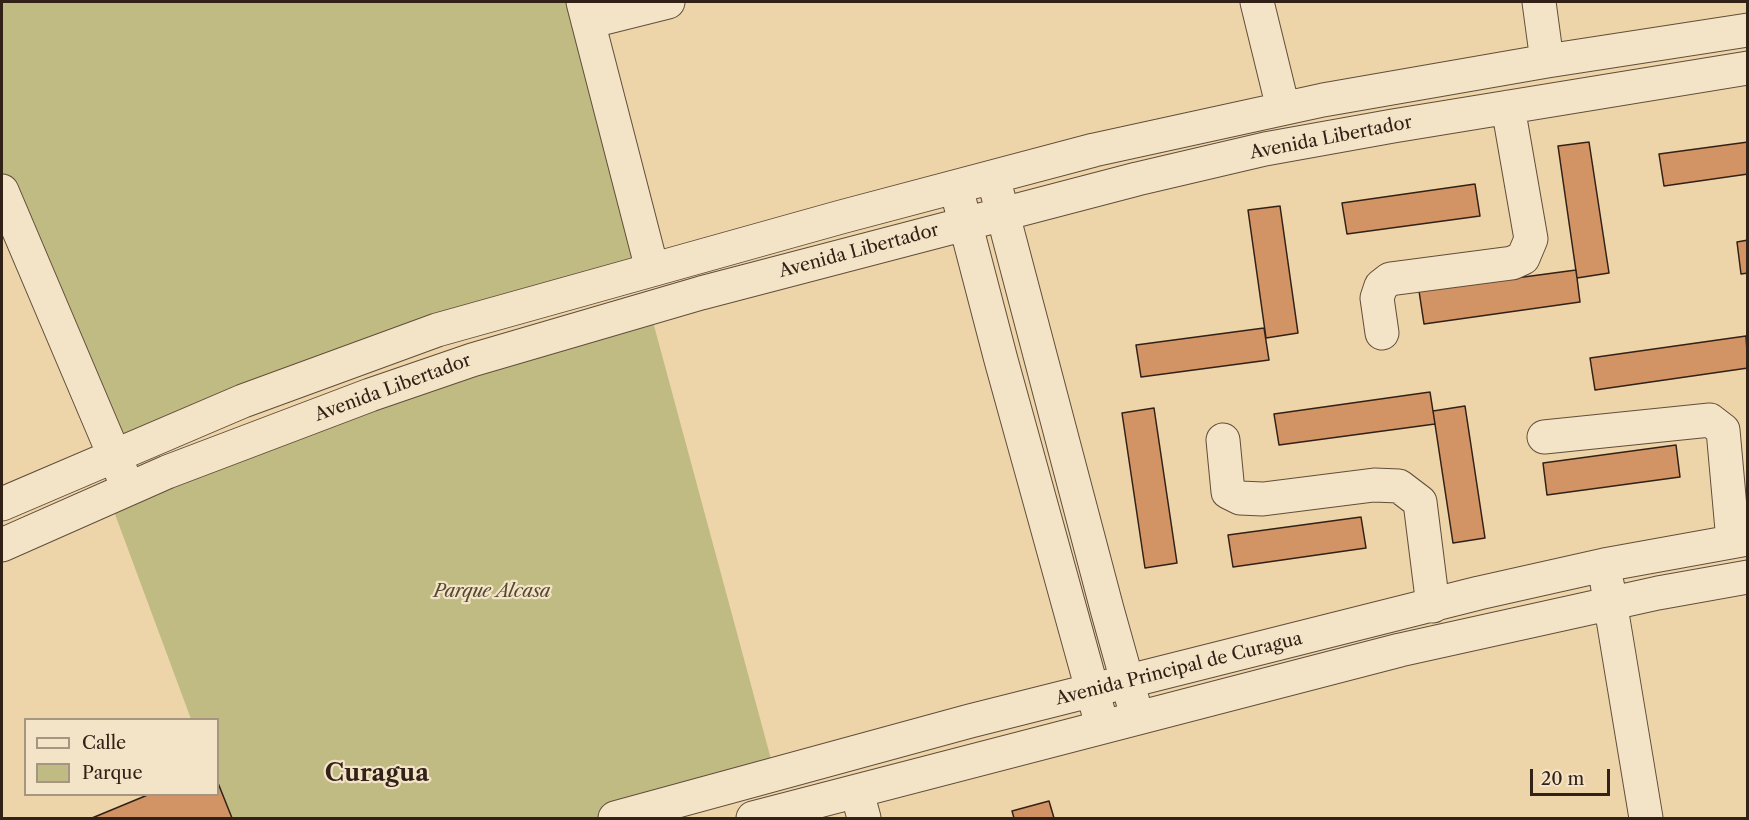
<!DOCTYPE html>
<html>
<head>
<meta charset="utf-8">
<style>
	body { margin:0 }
	#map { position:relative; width:1749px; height:820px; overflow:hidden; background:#edd4a9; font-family:"Libre Caslon Text",serif }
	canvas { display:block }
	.frame { position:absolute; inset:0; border:3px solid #322116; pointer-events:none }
	.legend { position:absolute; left:24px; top:718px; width:195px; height:78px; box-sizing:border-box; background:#f3e3c7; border:2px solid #a69580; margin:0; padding:8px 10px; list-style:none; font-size:18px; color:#322116 }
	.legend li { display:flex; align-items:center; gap:12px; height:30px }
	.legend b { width:30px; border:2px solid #a69580 }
	.scale { position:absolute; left:1530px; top:769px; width:80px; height:27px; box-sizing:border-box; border:3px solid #322116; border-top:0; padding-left:8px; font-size:18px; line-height:21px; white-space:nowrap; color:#322116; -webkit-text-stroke:4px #f3e3c7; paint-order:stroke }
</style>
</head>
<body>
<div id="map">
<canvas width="1749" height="820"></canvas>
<div class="frame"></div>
<ul class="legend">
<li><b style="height:8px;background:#f3e3c7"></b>Calle</li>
<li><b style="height:16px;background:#bfbb83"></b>Parque</li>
</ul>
<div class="scale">20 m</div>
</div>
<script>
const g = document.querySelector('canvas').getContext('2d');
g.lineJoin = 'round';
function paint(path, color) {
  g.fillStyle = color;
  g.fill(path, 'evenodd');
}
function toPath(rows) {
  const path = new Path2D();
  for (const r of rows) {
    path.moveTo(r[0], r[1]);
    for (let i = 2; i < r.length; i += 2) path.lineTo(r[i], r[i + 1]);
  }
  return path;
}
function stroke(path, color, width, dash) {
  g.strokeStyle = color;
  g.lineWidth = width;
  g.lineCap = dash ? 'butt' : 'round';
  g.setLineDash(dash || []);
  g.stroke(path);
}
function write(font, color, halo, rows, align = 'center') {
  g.font = font + ' "Libre Caslon Text",serif';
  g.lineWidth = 4.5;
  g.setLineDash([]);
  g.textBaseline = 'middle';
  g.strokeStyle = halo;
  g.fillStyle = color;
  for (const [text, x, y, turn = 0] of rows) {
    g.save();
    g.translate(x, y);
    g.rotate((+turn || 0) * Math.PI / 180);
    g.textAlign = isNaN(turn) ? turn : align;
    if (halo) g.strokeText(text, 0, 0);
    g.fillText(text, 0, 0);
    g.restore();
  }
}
const green = toPath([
	[2,2,583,2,652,269,114,456,2,191],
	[649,307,775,774,615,818,232,818,218,783,218,720,191,719,109,498]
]);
const building = toPath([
	[1589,142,1609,273,1577,278,1558,146,1589,142],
	[1748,142,1748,174,1664,186,1659,154,1748,142],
	[1475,184,1480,216,1347,234,1342,203,1475,184],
	[1280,206,1298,333,1266,338,1248,210,1280,206],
	[1748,240,1748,273,1741,274,1737,242,1748,240],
	[1576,270,1580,302,1424,324,1419,291,1576,270],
	[1264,328,1269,360,1141,377,1136,345,1264,328],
	[1746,336,1748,368,1595,390,1590,358,1746,336],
	[1430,392,1435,424,1279,445,1274,414,1430,392],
	[1465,406,1485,538,1453,543,1433,411,1465,406],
	[1154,408,1177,563,1145,568,1122,413,1154,408],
	[1676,445,1680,477,1547,495,1543,463,1676,445],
	[1361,517,1366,548,1233,567,1228,535,1361,517],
	[218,783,232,818,92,818,150,794,218,794,218,783],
	[1049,801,1054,818,1014,818,1012,811,1049,801]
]);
const minor = toPath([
	[583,2,652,269],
	[1257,2,1283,108],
	[1539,2,1547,61],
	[588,22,668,2],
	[2,191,123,476],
	[997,192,1107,609,1133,702],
	[960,203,1001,360,1098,711],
	[1382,333,1377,298,1381,286,1390,279,1512,263,1523,258,1531,239,1508,107],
	[1544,437,1710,420,1723,430,1733,541],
	[1223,440,1228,492,1240,498,1263,499,1374,485,1399,486,1420,502,1433,606],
	[2,504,243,401,437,330,841,217,1094,150,1323,100,1547,61,1748,30],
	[2,545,167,472,370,395,472,360,701,293,1137,179,1265,149,1393,126,1748,68],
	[1607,583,1646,818],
	[857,792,864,818],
	[615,818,970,721,1479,593,1604,565,1748,539],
	[753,818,1400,650,1658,593,1748,577]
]);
const streetNames = [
	["Avenida Libertador",1331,138,-11],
	["Avenida Libertador",859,251,-15],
	["Avenida Libertador",393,388,-20],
	["Avenida Principal de Curagua",1179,669,-14]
];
const parkNames = [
	["Parque Alcasa",492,592]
];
const districtNames = [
	["Curagua",377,774]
];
paint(green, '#bfbb83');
paint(building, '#d39465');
stroke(building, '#322116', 1.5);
stroke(minor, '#614e3b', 35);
stroke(minor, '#f3e3c7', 33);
write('18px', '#322116', '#f3e3c7', streetNames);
write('italic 18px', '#554831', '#f3e3c7', parkNames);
write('bold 24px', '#322116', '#f3e3c7', districtNames);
</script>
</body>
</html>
